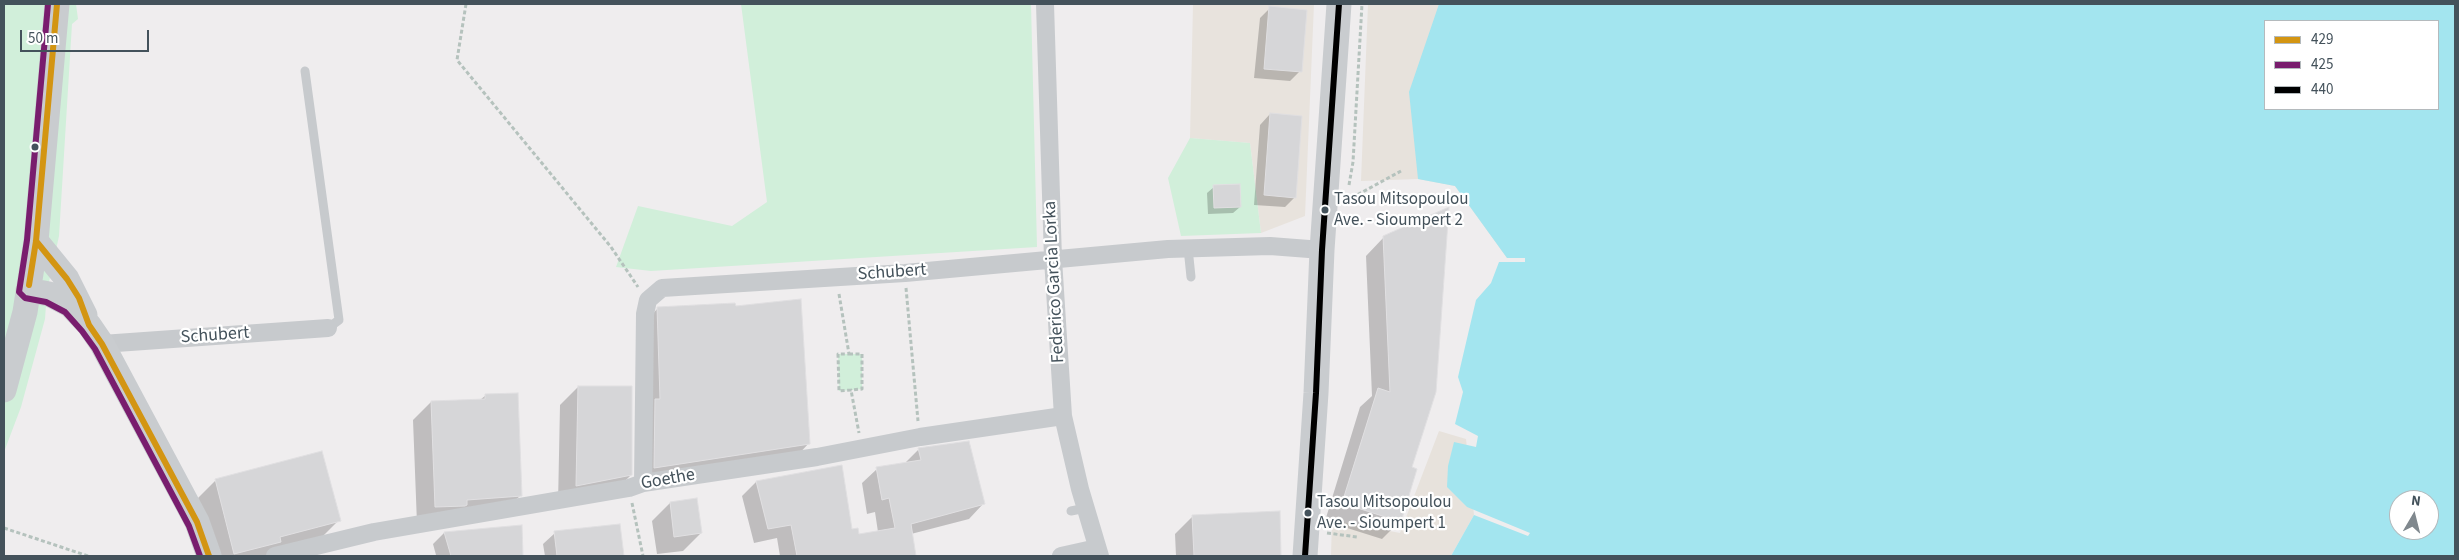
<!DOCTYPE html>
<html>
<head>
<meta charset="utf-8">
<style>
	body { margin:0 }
	#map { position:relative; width:2459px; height:560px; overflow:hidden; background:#efedee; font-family:"Source Sans 3",sans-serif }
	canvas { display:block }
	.frame { position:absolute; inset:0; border:5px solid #44525b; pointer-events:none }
	.legend { position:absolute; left:2264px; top:20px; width:175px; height:90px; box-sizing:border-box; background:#fff; border:1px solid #b4babd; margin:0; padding:6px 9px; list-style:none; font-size:15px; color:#44525b }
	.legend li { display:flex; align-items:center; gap:10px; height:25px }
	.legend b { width:25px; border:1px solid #b4babd }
	.north { position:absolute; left:2389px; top:490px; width:50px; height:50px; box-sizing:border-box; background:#fff; border:1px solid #b4babd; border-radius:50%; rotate:8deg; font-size:14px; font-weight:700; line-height:20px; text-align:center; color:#44525b }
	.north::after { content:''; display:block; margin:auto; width:18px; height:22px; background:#80888e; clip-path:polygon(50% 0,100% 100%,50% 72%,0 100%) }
	.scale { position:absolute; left:20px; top:30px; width:129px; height:22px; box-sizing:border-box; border:2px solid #44525b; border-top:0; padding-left:6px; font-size:15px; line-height:18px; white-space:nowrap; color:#44525b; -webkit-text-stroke:4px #fff; paint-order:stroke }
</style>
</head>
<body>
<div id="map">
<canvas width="2459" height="560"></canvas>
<div class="frame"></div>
<ul class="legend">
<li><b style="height:6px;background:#d39512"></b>429</li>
<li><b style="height:6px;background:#791d6e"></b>425</li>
<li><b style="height:6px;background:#000"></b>440</li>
</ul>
<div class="north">N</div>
<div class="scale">50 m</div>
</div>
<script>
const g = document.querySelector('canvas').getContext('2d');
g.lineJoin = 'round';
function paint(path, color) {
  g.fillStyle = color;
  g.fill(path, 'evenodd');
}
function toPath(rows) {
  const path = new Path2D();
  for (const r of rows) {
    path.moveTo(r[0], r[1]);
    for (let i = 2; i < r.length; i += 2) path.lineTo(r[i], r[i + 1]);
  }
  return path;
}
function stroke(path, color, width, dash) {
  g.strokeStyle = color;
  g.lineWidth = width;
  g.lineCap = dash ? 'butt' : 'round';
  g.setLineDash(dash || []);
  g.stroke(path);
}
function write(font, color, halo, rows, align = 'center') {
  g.font = font + ' "Source Sans 3",sans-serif';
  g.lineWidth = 4.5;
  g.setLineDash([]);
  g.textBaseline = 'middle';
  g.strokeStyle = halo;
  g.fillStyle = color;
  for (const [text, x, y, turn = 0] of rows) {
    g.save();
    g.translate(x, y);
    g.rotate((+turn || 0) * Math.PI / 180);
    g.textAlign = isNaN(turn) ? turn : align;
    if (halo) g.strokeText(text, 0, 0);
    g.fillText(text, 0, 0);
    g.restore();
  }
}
const commercial = toPath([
	[1193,4,1314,4,1305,216,1261,233,1250,143,1190,138]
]);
const green = toPath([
	[4,4,76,4,78,19,72,24,59,236,47,291,45,319,21,407,4,452],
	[741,4,1031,4,1037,247,651,271,616,267,638,206,732,226,767,202],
	[1190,138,1250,143,1261,233,1181,236,1168,178],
	[1240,184,1241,207,1215,208,1213,185],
	[838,354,862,354,862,389,839,391]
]);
const sand = toPath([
	[1368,4,1521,4,1507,258,1455,186,1418,179,1361,181],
	[1439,431,1466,439,1474,515,1451,556,1331,556,1332,520,1400,533]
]);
const water = toPath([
	[1439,4,2455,4,2455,556,1451,556,1474,515,1528,536,1530,533,1467,507,1447,487,1448,466,1454,442,1476,447,1478,436,1455,424,1463,392,1458,377,1476,300,1491,283,1499,262,1525,262,1525,258,1507,258,1455,186,1418,179,1409,92],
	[2265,21,2438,21,2438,109,2265,109],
	[2399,500,2429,500,2429,530,2399,530]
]);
const shadow = toPath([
	[1270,8,1300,71,1290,81,1254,78,1260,18],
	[1270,114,1295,197,1285,207,1254,205,1260,125],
	[1214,187,1240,207,1233,213,1208,214,1207,193],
	[1384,237,1411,468,1400,521,1382,539,1325,521,1360,407,1372,396,1366,256],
	[658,308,809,443,797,456,642,480,646,321],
	[578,387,631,475,613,493,558,504,560,405],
	[486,395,521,495,502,513,417,524,413,420,431,402,480,400],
	[919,449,983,504,969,519,911,534,915,556,780,556,777,538,754,543,742,496,756,482,858,535,878,532,875,512,867,514,862,483,877,469,904,464],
	[216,480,339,520,321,538,269,552,266,556,212,556,198,498],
	[670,503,701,533,683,551,657,554,652,521],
	[1278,513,1280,556,1176,556,1175,534,1193,516],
	[619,525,623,556,545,556,543,544,555,533],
	[521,527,522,556,426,556,436,555,433,544,444,533]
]);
const building = toPath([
	[1269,6,1307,10,1302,72,1264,69,1269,6],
	[1270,113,1302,116,1296,198,1264,195,1270,113],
	[1240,184,1241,207,1214,208,1213,185,1240,184],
	[1449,207,1436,392,1412,467,1417,469,1401,522,1342,503,1378,388,1390,392,1383,236,1449,207],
	[801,299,810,444,654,468,655,399,660,399,657,307,735,303,736,306,801,299],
	[578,386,632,386,632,475,576,486,578,386],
	[518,393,522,496,467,500,467,505,465,506,435,507,431,401,485,399,485,394,518,393],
	[969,441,985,504,911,524,916,556,797,556,791,525,768,529,756,481,842,465,852,529,858,528,859,534,895,528,889,498,882,500,876,467,921,460,918,448,969,441],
	[322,451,341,521,280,537,281,542,234,554,215,479,322,451],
	[697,498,702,533,674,537,670,502,697,498],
	[1280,511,1281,556,1194,556,1192,515,1280,511],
	[620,524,624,556,557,556,554,531,620,524],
	[522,525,523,556,451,556,444,532,522,525]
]);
const path = toPath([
	[466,4,457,60,611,247,638,287],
	[1349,185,1353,162,1362,4],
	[1345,197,1357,195,1401,171],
	[906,288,918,421],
	[839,294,849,354,838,354,839,391,851,390,859,433],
	[849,354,862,354,862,389,851,390],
	[632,503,643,556],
	[4,528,88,556],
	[1327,533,1357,537]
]);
const lane = toPath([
	[305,71,339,320,328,328],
	[1188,248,1191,277],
	[1071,511,1086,508]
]);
const street = toPath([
	[1045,4,1053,259,1063,416,1080,489,1100,556],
	[102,344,328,328],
	[643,483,645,314,648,300,662,288,905,273,1168,249,1270,246,1322,250],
	[275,556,374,532,629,488,643,483,817,457,920,437,1063,416],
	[1061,556,1097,548]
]);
const secondary = toPath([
	[36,241,67,279,85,315],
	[28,290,49,294,70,305,89,325,102,344,197,522,209,556],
	[4,390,25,312,36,241,57,4],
	[1305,556,1316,393,1322,250,1339,4]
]);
const bus1 = toPath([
	[36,241,67,279,79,298,89,325,102,344,197,522,209,556],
	[29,285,36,241,57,4]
]);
const bus2 = toPath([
	[48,4,27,240,19,292,25,298,46,302,65,312,82,331,95,349,189,526,200,556]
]);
const bus3 = toPath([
	[1305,556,1316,393,1322,250,1339,4]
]);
const markers = [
	[35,147,4.5,"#44525b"],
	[1325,210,4.5,"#44525b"],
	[1308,513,4.5,"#44525b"]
];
const busNames = [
	["Tasou Mitsopoulou",1334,200],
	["Ave. - Sioumpert 2",1334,221],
	["Tasou Mitsopoulou",1317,503],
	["Ave. - Sioumpert 1",1317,524]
];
const streetNames = [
	["Schubert",892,273,-4],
	["Federico Garcia Lorka",1055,282,-93],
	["Schubert",215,336,-4],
	["Goethe",668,480,-10]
];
paint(commercial, '#e8e3dd');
paint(green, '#d1efda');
paint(sand, '#e7e2dc');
paint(water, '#a3e5ef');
paint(shadow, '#0003');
paint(building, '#d6d6d8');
stroke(building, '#e0dfe1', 1);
stroke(path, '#b5c2bd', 3, [4, 2.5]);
stroke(lane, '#c7cacd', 9);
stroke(street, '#c7cacd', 18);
stroke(secondary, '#c9cccf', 25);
stroke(bus1, '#d39512', 6);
stroke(bus2, '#791d6e', 6);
stroke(bus3, '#000', 6);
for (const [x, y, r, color] of markers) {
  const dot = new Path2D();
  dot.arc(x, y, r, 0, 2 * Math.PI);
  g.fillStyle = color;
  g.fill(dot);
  stroke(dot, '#fff', 2);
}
write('17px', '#44525b', '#fff', busNames, 'left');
write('18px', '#44525b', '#fff', streetNames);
</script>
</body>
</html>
